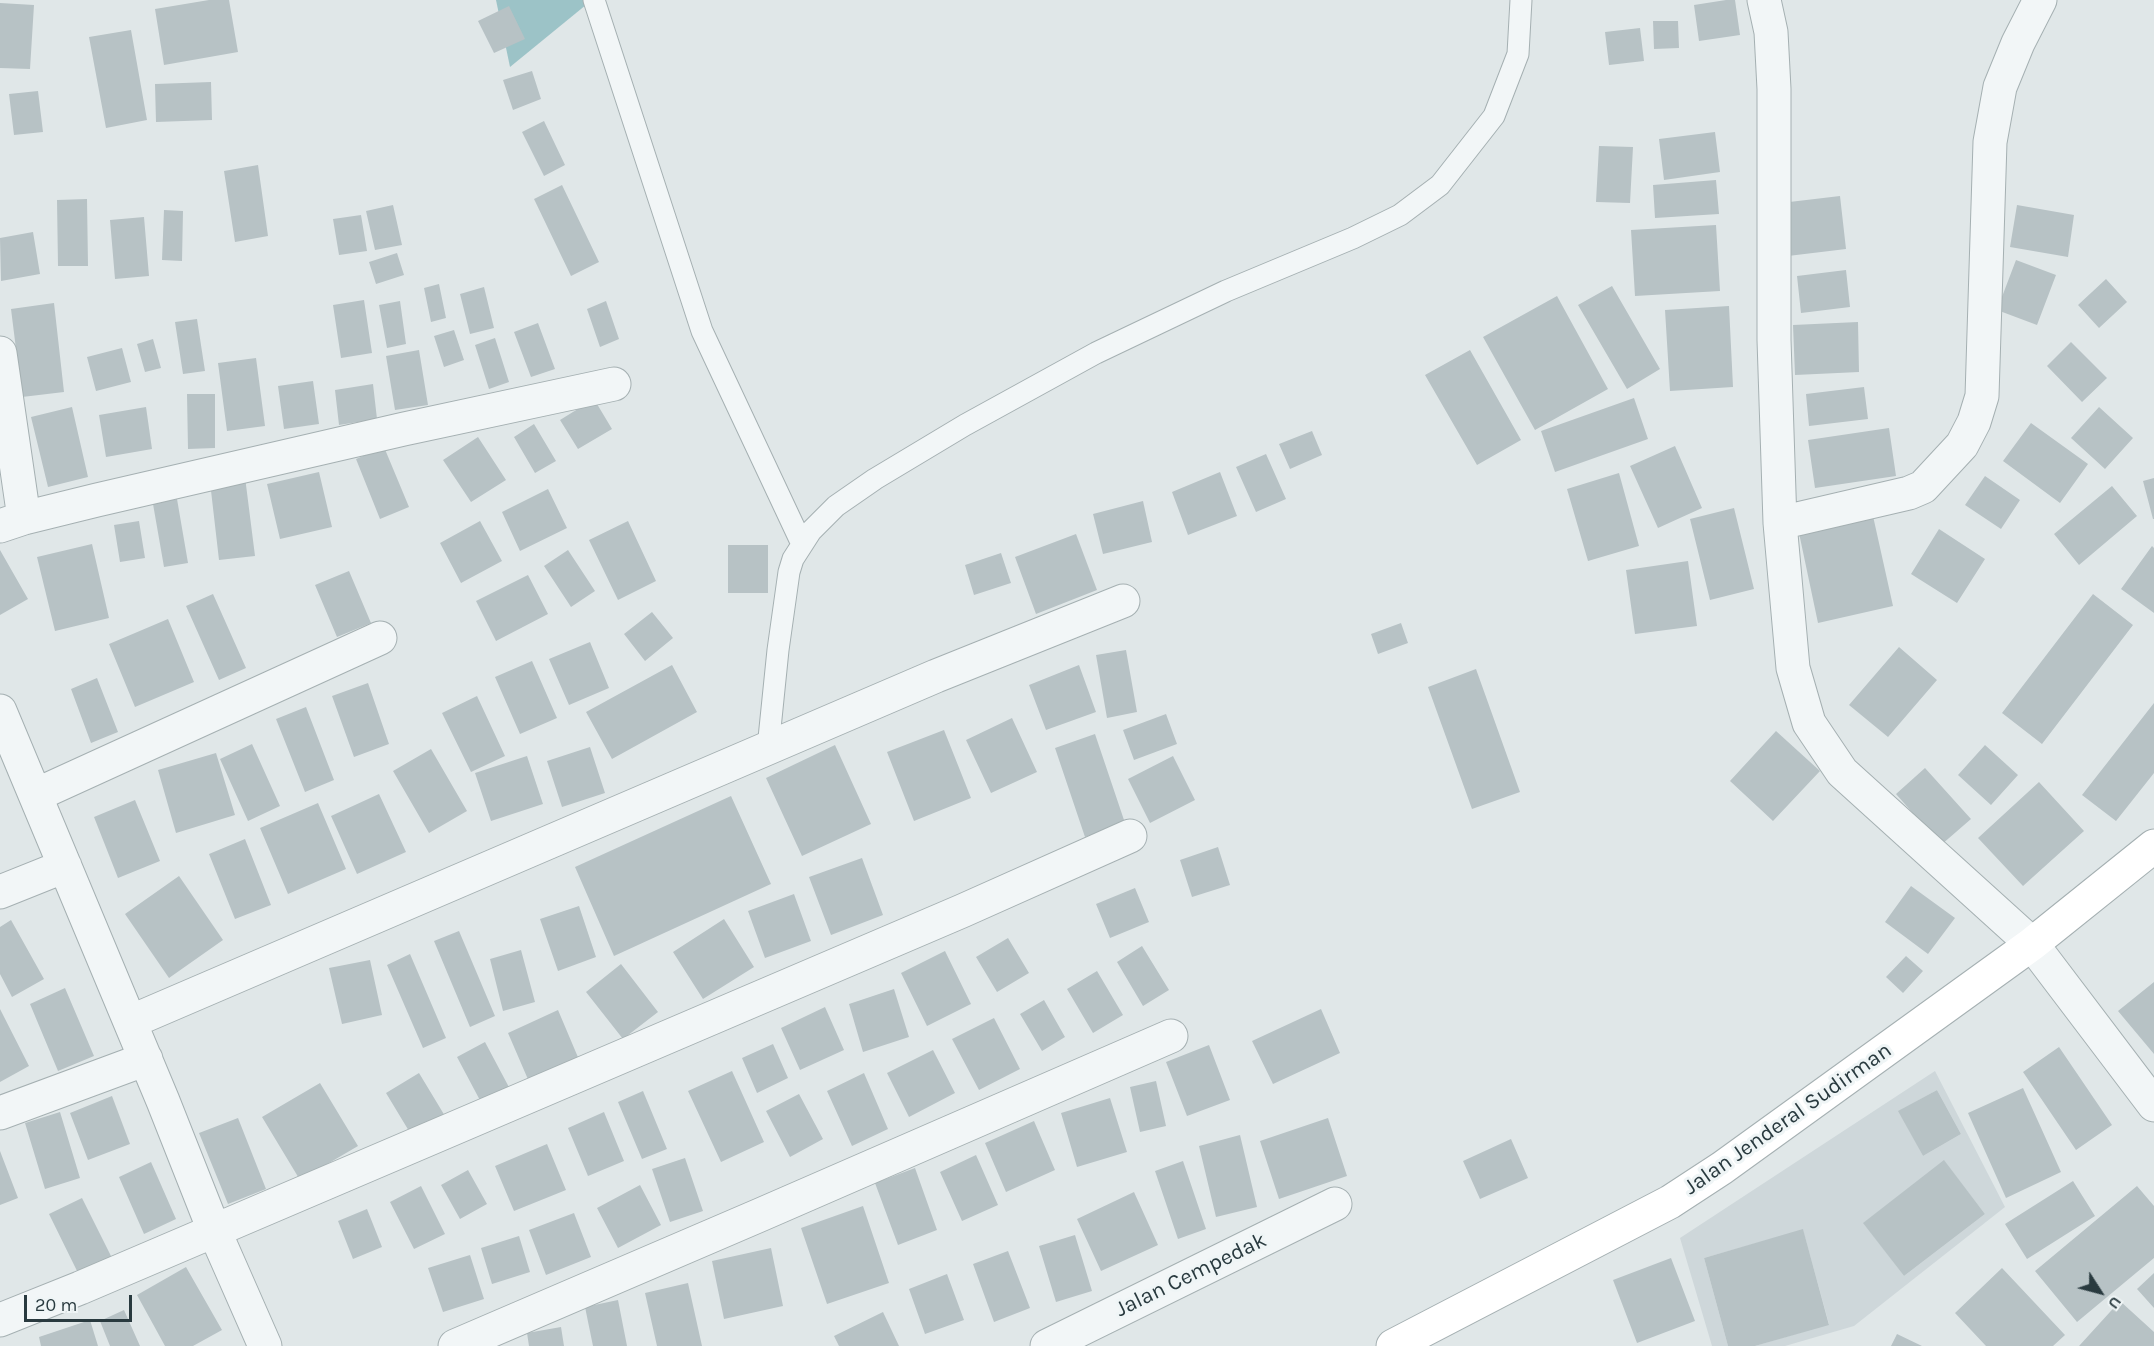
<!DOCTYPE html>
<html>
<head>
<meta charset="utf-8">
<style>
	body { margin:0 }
	#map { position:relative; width:2154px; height:1346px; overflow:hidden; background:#e0e7e8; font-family:Karla,sans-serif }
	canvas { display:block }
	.north { position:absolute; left:2070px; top:1262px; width:60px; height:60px; -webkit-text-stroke:4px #eff5f6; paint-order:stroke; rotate:126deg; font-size:16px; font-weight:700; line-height:24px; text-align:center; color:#293a3f }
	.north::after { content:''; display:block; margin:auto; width:21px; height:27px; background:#293a3f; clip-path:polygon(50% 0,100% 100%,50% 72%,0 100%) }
	.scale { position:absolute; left:24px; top:1295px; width:108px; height:27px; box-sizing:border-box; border:3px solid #293a3f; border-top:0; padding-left:8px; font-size:18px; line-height:21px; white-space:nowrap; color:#293a3f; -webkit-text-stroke:4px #eff5f6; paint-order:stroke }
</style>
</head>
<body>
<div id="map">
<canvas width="2154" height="1346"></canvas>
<div class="north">U</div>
<div class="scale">20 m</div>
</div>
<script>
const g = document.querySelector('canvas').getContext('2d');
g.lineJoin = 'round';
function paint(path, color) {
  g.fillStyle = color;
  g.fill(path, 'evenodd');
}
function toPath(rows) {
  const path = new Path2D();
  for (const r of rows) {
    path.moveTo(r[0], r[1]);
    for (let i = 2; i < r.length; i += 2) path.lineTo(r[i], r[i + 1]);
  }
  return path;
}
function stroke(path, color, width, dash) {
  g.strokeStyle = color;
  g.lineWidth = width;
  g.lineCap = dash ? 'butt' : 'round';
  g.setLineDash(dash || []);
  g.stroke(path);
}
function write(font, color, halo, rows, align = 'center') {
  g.font = font + ' Karla,sans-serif';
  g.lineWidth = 6;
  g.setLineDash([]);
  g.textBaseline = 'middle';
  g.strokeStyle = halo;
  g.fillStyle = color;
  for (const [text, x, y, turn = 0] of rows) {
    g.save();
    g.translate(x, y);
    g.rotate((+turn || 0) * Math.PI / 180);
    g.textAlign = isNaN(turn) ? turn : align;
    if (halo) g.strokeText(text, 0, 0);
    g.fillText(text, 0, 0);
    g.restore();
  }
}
const built = toPath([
	[1935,1071,2005,1207,1854,1326,1785,1346,1755,1346,1829,1324,1803,1230,1704,1258,1728,1346,1712,1346,1680,1238],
	[1937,1090,1961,1134,1923,1156,1899,1111],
	[1944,1161,1985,1214,1904,1276,1864,1223]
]);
const water = toPath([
	[496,0,592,0,510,67]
]);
const building = toPath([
	[209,0,229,0,238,52,164,65,155,9],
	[1726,0,1735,0,1740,35,1699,41,1694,5],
	[0,3,34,5,30,69,0,68],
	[509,6,525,39,494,53,478,21],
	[1653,21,1678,21,1679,48,1654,49],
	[1640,28,1644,61,1609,65,1605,32],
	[131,30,147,120,106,128,89,37],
	[532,71,541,99,513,110,503,80],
	[211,82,212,120,156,122,155,84],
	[38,91,43,132,14,135,9,94],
	[544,121,565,165,544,176,522,132],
	[1715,132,1720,172,1664,180,1659,139],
	[1599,146,1633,147,1630,203,1596,202],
	[258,165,268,236,235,242,224,171],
	[1716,180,1719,214,1655,218,1653,185],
	[562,185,599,262,571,276,534,199],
	[1840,196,1846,249,1788,256,1781,203],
	[87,199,88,266,58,266,57,200],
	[393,205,402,245,375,250,366,211],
	[2017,205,2074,215,2068,257,2010,247],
	[164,210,183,211,182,261,162,260],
	[361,215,367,251,339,255,333,219],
	[144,217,149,276,115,279,110,220],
	[1716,225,1720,291,1635,296,1631,230],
	[33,232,40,274,1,281,0,238],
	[397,253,404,275,376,284,369,262],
	[2016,260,2056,275,2037,325,1997,310],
	[1846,270,1850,307,1801,313,1797,276],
	[2106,279,2127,302,2099,328,2078,305],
	[439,284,446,318,431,322,424,288],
	[1612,286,1660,369,1627,389,1578,305],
	[484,287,494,328,470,334,460,294],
	[1557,296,1608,389,1535,430,1483,337],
	[364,300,372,353,341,358,333,305],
	[400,301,406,344,387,348,379,305],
	[606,301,619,339,600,347,587,309],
	[54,303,64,392,22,397,11,309],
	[1729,306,1733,387,1670,391,1665,310],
	[197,319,205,371,183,374,175,322],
	[1858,322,1859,372,1795,375,1793,325],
	[538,323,555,369,531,377,514,332],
	[454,330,464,360,444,367,434,336],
	[495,338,509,382,489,389,475,345],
	[153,339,161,368,145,372,137,344],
	[2071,342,2107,378,2082,402,2047,366],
	[122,348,131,382,96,391,87,357],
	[419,350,428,405,395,410,386,356],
	[1470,350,1521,440,1477,465,1425,375],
	[256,358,265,426,227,431,218,363],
	[313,381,319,424,284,429,278,386],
	[373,384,377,419,339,425,335,390],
	[1864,387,1868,419,1809,426,1806,394],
	[187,394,215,394,215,448,188,449],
	[1634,398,1648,439,1555,472,1541,431],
	[594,399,612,429,578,449,560,420],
	[72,407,88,477,48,487,31,417],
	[146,407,152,449,106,457,99,415],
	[2099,407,2133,438,2105,469,2071,438],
	[2031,423,2088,464,2060,503,2003,461],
	[534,424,556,461,535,473,514,437],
	[1889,428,1896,476,1815,488,1808,440],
	[1312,431,1322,455,1290,469,1279,444],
	[478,437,506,480,471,502,443,460],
	[1675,446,1702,508,1658,528,1630,466],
	[384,447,409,507,380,519,356,459],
	[1266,454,1286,499,1256,512,1236,467],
	[319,472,332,527,280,539,267,484],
	[1220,472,1237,516,1188,535,1172,492],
	[1619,473,1639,546,1588,561,1567,489],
	[1985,476,2020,500,2001,529,1965,505],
	[245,477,255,556,219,560,210,482],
	[2154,478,2154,519,2153,519,2143,481],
	[2112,486,2137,516,2079,565,2054,534],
	[548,489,567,528,520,551,502,512],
	[177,499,188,563,164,567,153,504],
	[1143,501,1152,542,1103,554,1093,514],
	[1734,508,1754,589,1710,600,1690,519],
	[1873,516,1893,606,1818,623,1799,533],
	[139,521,145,558,120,562,114,525],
	[480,521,502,561,461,583,440,543],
	[628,521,656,581,618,600,589,540],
	[1939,529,1985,559,1957,603,1911,574],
	[1076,534,1097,590,1036,614,1015,557],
	[92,544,109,618,55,631,37,557],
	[728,545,768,545,768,593,728,593],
	[2152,546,2154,548,2154,613,2121,589],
	[0,550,28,599,0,615],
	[568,550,595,591,571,607,544,566],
	[1001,553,1011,583,974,595,965,565],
	[1688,561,1697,626,1635,634,1626,570],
	[349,571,371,623,337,637,315,585],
	[528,575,548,614,496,641,476,601],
	[213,594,246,668,219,680,186,606],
	[2093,594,2133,625,2042,744,2002,713],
	[652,612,673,638,645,661,624,634],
	[168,619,194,682,135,707,109,644],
	[1401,623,1408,643,1378,654,1371,634],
	[590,642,609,688,569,705,549,659],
	[1899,647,1937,680,1888,737,1849,705],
	[1126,650,1137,712,1107,718,1096,655],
	[532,661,557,718,520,734,495,677],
	[672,665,697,712,612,759,586,712],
	[1079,665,1096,712,1046,730,1029,685],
	[1476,669,1520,792,1472,809,1428,687],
	[97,678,118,732,91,743,71,689],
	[368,683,389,744,354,757,332,696],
	[477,696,505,756,471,772,442,713],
	[2154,703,2154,773,2116,821,2082,795],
	[306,707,334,780,305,792,276,719],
	[1166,714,1177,744,1134,760,1123,730],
	[1012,718,1037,772,991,793,966,740],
	[944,730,971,798,914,821,887,752],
	[1776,731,1820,771,1773,821,1730,781],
	[1095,734,1125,823,1085,837,1055,748],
	[252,744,280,806,248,821,220,759],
	[835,745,871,824,802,856,766,778],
	[1985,745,2018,775,1991,805,1958,775],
	[590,747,605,793,562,807,547,761],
	[431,749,467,811,429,833,393,771],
	[216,753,235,815,176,833,158,770],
	[527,756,543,804,491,821,475,773],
	[1173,756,1195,800,1150,823,1128,779],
	[1925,768,1971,819,1941,845,1896,794],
	[2039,782,2084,831,2023,886,1978,838],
	[379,794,406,852,357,874,331,816],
	[731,796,771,884,614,956,575,867],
	[135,800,160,861,118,878,94,817],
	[318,803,346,869,288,894,260,828],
	[245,839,271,905,235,919,209,854],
	[1218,847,1230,885,1192,897,1180,860],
	[862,858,883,915,831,935,809,877],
	[179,876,223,940,169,978,125,914],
	[1911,886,1955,918,1928,954,1885,922],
	[1135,888,1149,922,1110,938,1096,904],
	[794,894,811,941,765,958,748,911],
	[579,906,596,957,558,971,540,919],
	[724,919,754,967,703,999,673,952],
	[11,920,44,979,12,997,0,974,0,927],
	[459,931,495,1016,470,1027,434,941],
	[1008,938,1029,973,997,992,976,957],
	[1142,946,1169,990,1143,1006,1117,962],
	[521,950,535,1002,503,1011,490,959],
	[945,951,971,1004,927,1026,901,973],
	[410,954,446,1038,423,1048,387,965],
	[1906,956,1923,971,1903,993,1886,977],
	[370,960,382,1015,342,1024,329,968],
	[621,964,658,1012,623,1039,586,992],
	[1097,971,1123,1015,1093,1033,1067,989],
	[2154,982,2154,1054,2118,1011],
	[65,988,94,1056,58,1071,30,1004],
	[894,989,909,1037,863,1052,849,1004],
	[1044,1000,1065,1037,1042,1051,1020,1014],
	[825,1007,844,1050,800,1070,781,1028],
	[0,1009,29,1066,0,1082],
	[1321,1009,1340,1053,1273,1084,1252,1041],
	[558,1010,580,1062,530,1084,508,1033],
	[994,1018,1020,1069,979,1090,952,1039],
	[485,1042,511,1091,483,1106,457,1057],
	[773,1044,788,1078,757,1093,742,1058],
	[1209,1045,1230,1100,1187,1116,1166,1062],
	[2059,1047,2112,1125,2076,1150,2023,1072],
	[933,1050,955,1093,909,1117,887,1073],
	[732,1071,764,1142,721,1162,688,1091],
	[419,1073,448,1121,415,1141,386,1093],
	[864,1073,888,1129,852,1146,827,1091],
	[1156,1081,1166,1126,1140,1132,1130,1087],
	[320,1083,358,1146,300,1180,262,1117],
	[2023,1088,2061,1172,2006,1198,1968,1113],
	[1937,1090,1961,1134,1923,1156,1898,1111],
	[643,1091,667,1149,642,1159,618,1102],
	[799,1094,823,1139,790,1157,766,1111],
	[112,1096,130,1144,88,1160,70,1113],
	[1110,1098,1127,1152,1077,1167,1061,1113],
	[60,1112,80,1178,45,1189,25,1123],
	[604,1112,624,1161,588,1176,568,1128],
	[238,1118,266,1189,228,1204,199,1133],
	[1328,1118,1347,1176,1279,1199,1260,1141],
	[1034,1121,1055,1170,1006,1192,985,1143],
	[1240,1135,1257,1207,1216,1217,1199,1146],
	[1511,1139,1528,1178,1480,1199,1463,1161],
	[547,1144,566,1190,514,1211,495,1166],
	[0,1151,18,1198,0,1205],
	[976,1155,998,1205,962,1221,940,1172],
	[685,1158,703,1211,670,1222,652,1169],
	[1944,1160,1985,1214,1904,1276,1863,1223],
	[1183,1161,1206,1229,1178,1239,1155,1171],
	[151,1162,176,1219,144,1234,119,1177],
	[915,1168,937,1230,898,1245,875,1183],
	[468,1170,487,1204,460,1219,441,1185],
	[2073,1181,2095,1216,2027,1259,2005,1224],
	[640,1185,661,1225,618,1248,597,1208],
	[421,1186,445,1234,414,1249,390,1202],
	[2137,1186,2154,1206,2154,1258,2077,1322,2035,1271],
	[1134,1192,1158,1245,1101,1271,1077,1219],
	[82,1198,112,1258,79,1275,49,1214],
	[863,1206,889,1283,827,1304,801,1228],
	[367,1209,382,1247,353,1259,338,1221],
	[574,1213,591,1257,546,1275,529,1230],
	[1803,1229,1829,1325,1755,1346,1728,1346,1704,1258],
	[1075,1235,1092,1291,1056,1302,1039,1246],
	[519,1236,530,1272,492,1284,481,1248],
	[771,1248,783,1306,724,1319,712,1261],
	[1008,1251,1030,1308,994,1322,973,1264],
	[470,1255,484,1299,443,1312,428,1268],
	[1671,1258,1695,1321,1637,1343,1613,1280],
	[186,1267,222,1330,193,1346,165,1346,137,1295],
	[2002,1268,2065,1335,2053,1346,1986,1346,1955,1313],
	[2154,1273,2154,1308,2137,1289],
	[947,1274,964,1320,925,1334,909,1289],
	[688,1283,702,1346,657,1346,645,1293],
	[618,1300,627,1346,593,1346,585,1307],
	[2120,1301,2154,1332,2154,1346,2079,1346],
	[124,1310,140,1346,110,1346,100,1321],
	[883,1312,899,1346,839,1346,834,1336],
	[90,1320,98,1346,41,1346,39,1337],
	[561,1327,564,1346,529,1346,527,1333],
	[1897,1334,1922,1346,1891,1346]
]);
const service = toPath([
	[594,0,702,331,802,544],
	[768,748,778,650,789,572,793,559,811,531,836,506,875,479,965,425,1096,353,1226,291,1353,238,1400,215,1440,185,1494,116,1518,54,1521,0]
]);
const minor = toPath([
	[1764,0,1771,32,1774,89,1774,340,1780,523,1793,668,1809,723,1842,772,2032,944,2154,1105],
	[0,353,24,518],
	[1780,523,1909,493,1923,487,1962,445,1974,422,1982,396,1990,142,2000,87,2018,43,2040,0],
	[0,526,24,518,97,500,404,429,614,384],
	[0,711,163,1101,214,1230,265,1346],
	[36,795,380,638],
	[0,892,65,866],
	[130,1022,936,676,1123,601],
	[0,1113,146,1059],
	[0,1320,80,1288,443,1133,962,911,1130,836],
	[455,1346,760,1215,1171,1036],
	[1047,1346,1335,1204]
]);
const secondary = toPath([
	[1393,1346,1670,1202,1722,1168,2032,944,2154,846]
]);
const streetNames = [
	["Jalan Jenderal Sudirman",1788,1119,-35],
	["Jalan Cempedak",1191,1275,-26]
];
paint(built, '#ced7da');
paint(water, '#9cc3c7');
paint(building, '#b7c2c5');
stroke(service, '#a5b0b2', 23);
stroke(minor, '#a5b0b2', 35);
stroke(secondary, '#a5b0b2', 35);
stroke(service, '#f2f6f7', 21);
stroke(minor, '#f2f6f7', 33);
stroke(secondary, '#fff', 33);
write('22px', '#293a3f', '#eff5f6', streetNames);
</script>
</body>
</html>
